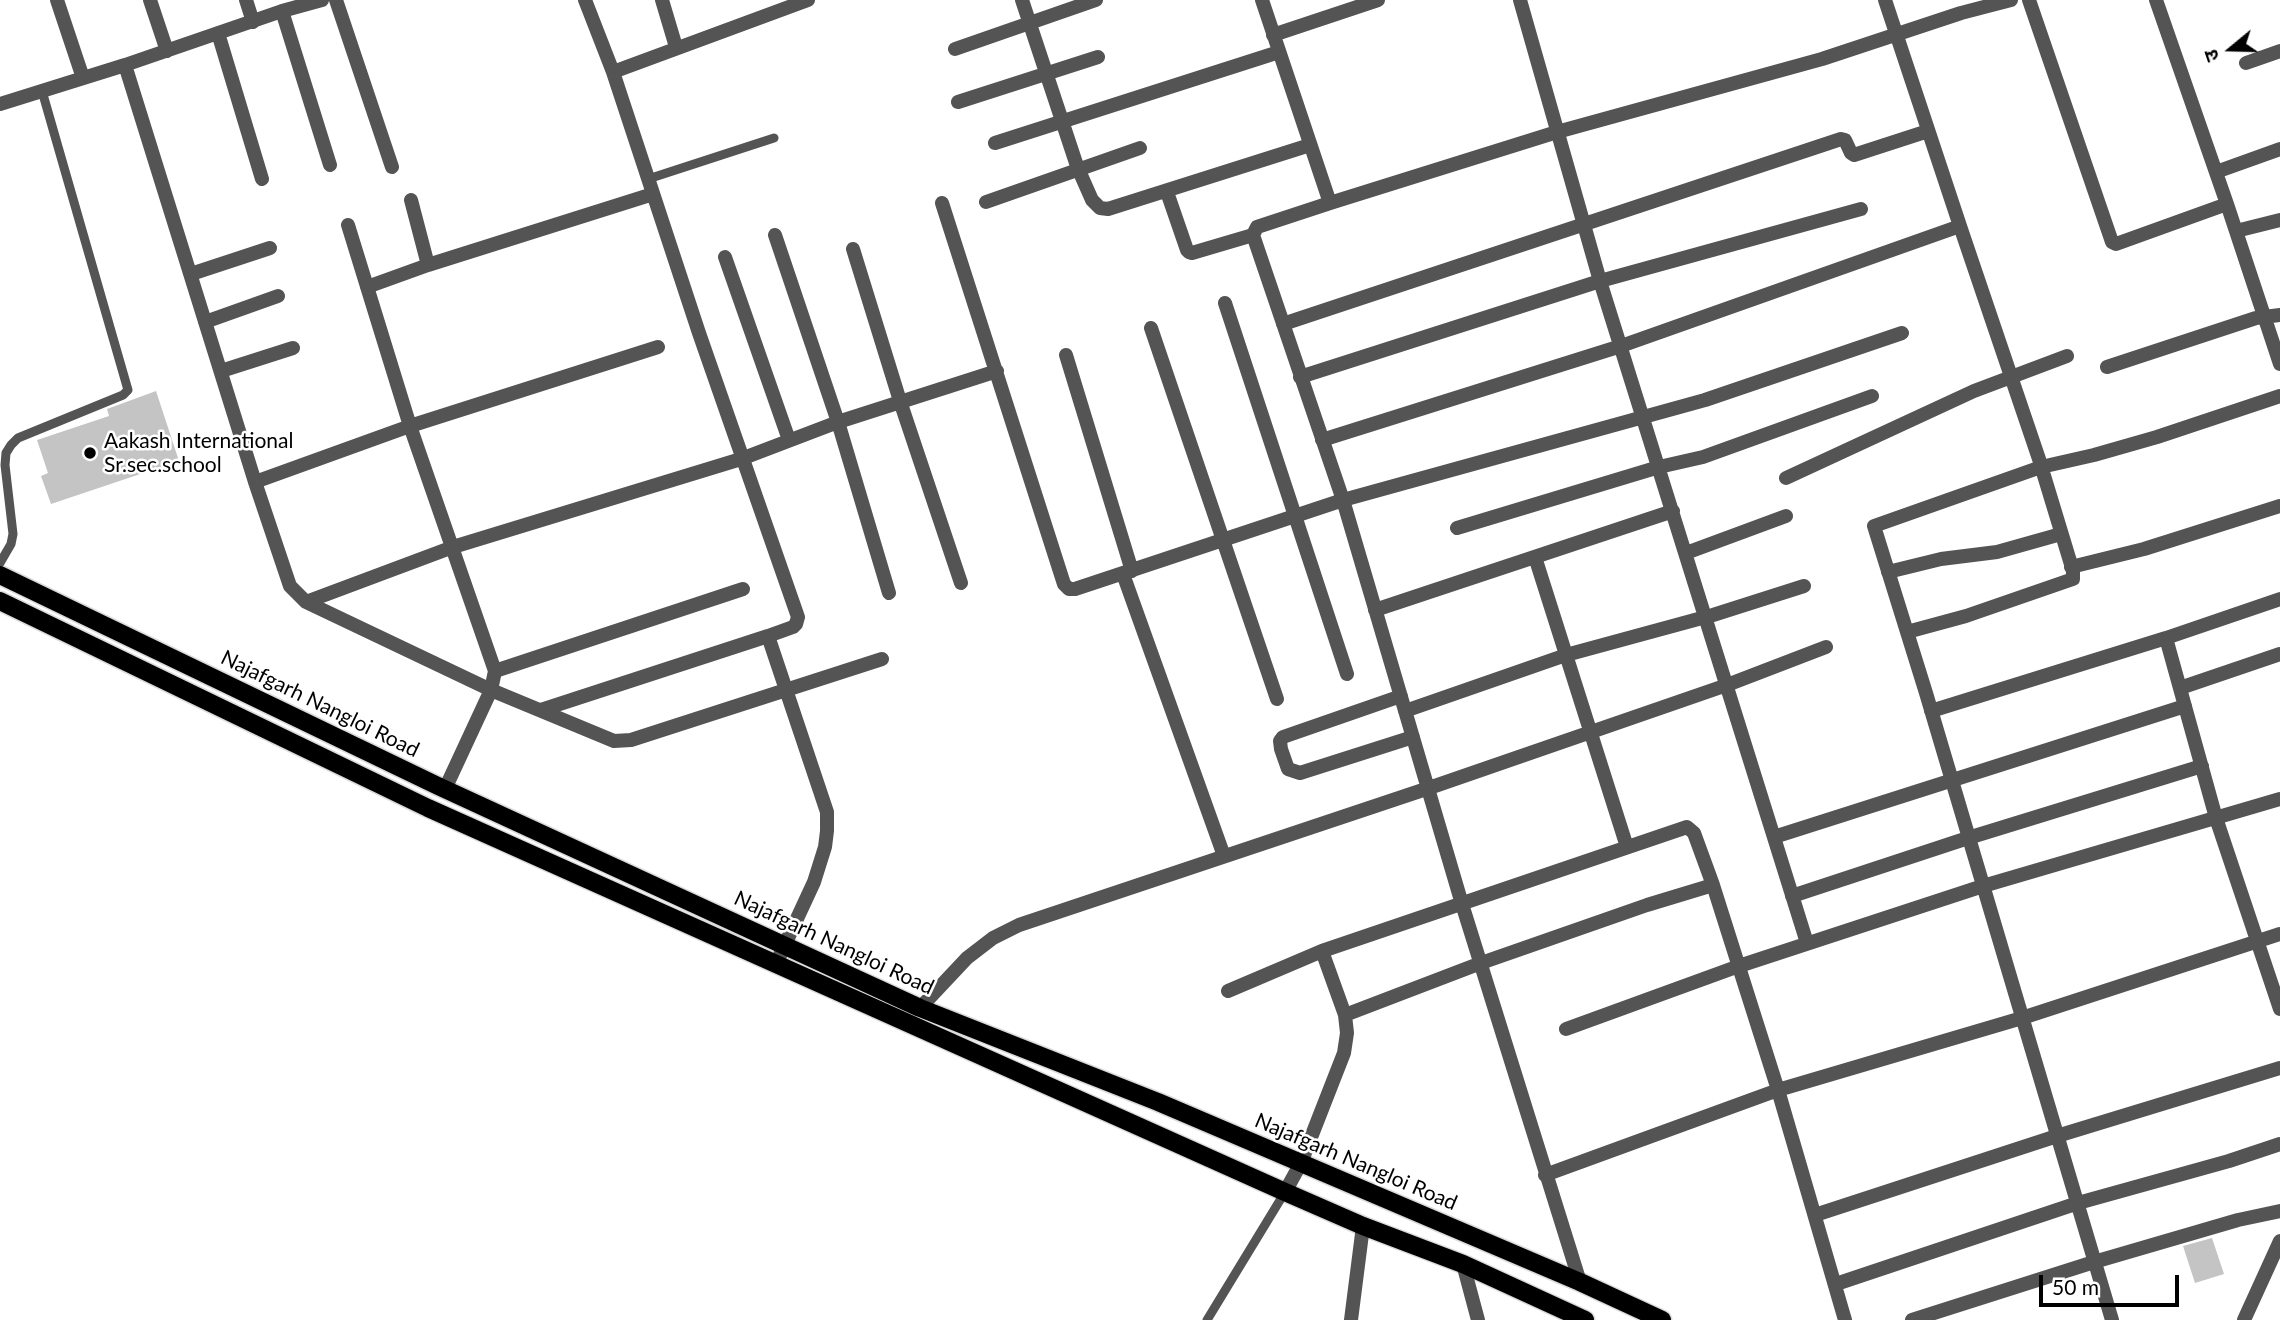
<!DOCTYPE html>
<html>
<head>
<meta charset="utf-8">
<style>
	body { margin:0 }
	#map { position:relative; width:2280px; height:1320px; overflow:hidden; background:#fff; font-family:Lato,"Noto Sans Devanagari",sans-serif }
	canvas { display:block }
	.north { position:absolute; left:2196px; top:14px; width:70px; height:70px; -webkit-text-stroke:5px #fff; paint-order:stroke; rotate:251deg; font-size:19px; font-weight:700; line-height:28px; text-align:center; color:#000 }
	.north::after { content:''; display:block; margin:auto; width:24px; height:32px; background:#000; clip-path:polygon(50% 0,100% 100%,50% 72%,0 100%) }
	.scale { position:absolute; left:2039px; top:1275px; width:140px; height:32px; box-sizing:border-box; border:4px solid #000; border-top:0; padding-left:9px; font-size:21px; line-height:24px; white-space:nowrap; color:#000; -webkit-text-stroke:5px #fff; paint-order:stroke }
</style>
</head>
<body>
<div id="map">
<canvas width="2280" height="1320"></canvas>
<div class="north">उ</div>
<div class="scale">50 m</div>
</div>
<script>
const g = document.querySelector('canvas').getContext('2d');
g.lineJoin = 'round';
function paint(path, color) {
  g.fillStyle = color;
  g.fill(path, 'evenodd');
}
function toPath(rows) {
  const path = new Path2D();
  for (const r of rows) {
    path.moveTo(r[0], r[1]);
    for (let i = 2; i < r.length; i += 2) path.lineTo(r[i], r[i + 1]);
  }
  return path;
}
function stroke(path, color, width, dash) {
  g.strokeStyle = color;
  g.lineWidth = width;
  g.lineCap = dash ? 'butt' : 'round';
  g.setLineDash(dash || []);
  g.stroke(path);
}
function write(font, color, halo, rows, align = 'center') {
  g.font = font + ' Lato,sans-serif';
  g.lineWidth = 5;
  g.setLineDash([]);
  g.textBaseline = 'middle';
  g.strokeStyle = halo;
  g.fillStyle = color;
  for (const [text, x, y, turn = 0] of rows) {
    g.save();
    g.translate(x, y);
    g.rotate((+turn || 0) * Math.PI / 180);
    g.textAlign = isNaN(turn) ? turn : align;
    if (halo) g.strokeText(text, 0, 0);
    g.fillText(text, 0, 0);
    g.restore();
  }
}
const building = toPath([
	[156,391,179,461,51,504,41,476,48,473,37,440,109,416,107,409],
	[2212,1238,2224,1274,2195,1283,2183,1246]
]);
const service = toPath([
	[648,179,774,138],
	[0,563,11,544,13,534,5,465,6,453,11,445,18,438,123,395,128,390,42,91],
	[1207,1320,1285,1192]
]);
const minor = toPath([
	[57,0,83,78],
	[150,0,167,51],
	[246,0,253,22],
	[336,0,392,167],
	[585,0,613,72,699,333,798,617,796,624,793,627,768,636,827,812,827,831,825,847,814,882,776,964],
	[662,0,676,47],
	[1022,0,1077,166,1092,200,1100,208,1108,209,1310,145],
	[1262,0,1330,203,1257,227,1253,235,1343,500,1705,400,1902,333],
	[1520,0,1600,281,1807,943],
	[2029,0,2112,242,2116,244,2227,204],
	[2156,0,2227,204,2280,364],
	[282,11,330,165],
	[218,33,262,179],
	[1273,35,1378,0],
	[955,49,1096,0],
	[2246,63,2280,51],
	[125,65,255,482,290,586,306,602,491,690,614,741,631,740,882,659],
	[613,72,808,0],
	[958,102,1098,57],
	[0,104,125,65,282,11,322,0],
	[995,143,1279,52],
	[2216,172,2280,149],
	[1167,192,1187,250,1189,252,1192,253,1253,235],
	[411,200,428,265],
	[986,202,1140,148],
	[942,203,1064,584,1069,589,1075,589,1343,500,1462,904,1580,1282],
	[1330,203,1557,132,1822,59,1961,13,2011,0],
	[348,225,410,426,495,671,491,690,445,789],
	[2236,231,2280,220],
	[775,235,838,422,889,593],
	[853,249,900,401,961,583],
	[725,257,789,440],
	[191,274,270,248],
	[367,287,428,265,653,194],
	[1225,303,1347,674],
	[205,322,278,296],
	[1283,324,1841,139,1845,140,1851,153,1854,155,1928,131],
	[1151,328,1277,699],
	[1066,355,1132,571],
	[2107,367,2256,318,2280,315],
	[221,371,293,348],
	[1300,377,1600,281,1861,209],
	[1322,440,1621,346,1960,226,1885,0],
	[1786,478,1974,391,2067,356],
	[255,482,410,426,658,347],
	[1457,528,1659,467,1703,457,1872,396],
	[1686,553,1786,516],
	[1535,557,1627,847],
	[2071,567,2144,549,2280,506],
	[1888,572,1941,559,1997,552,2061,534],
	[1123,574,1224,856],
	[2280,599,2166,638,2216,818,2280,1009],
	[306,602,453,547,741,459,838,422,997,371],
	[1375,610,1673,511],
	[1907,632,1966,616,2073,579,2073,571,2039,459,1960,226],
	[495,671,743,589],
	[2180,688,2280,654],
	[1401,696,1283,737,1280,741,1281,749,1288,769,1300,773,1413,737],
	[541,710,768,636],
	[1405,711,1566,655,1713,615,1804,586],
	[1931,711,2166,638],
	[1774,837,2185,706],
	[1792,896,1968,838,2202,766],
	[1322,951,1345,1015],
	[1228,991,1322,951,1687,827,1694,833,1713,885,1778,1090,1845,1320],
	[920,1008,967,958,993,938,1019,925,1429,788,1727,685,1826,647],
	[1566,1029,1739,966,1983,886,2280,799],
	[1545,1175,1778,1090,2022,1018,2280,934],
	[1285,1192,1301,1163,1344,1053,1347,1033,1345,1015,1481,963,1647,905,1713,885],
	[1815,1215,2057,1136,2280,1068],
	[1463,1264,1478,1320],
	[1836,1284,2078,1203,2229,1161,2280,1144],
	[1351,1320,1363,1226],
	[1912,1320,2094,1262,2238,1220,2280,1211],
	[2112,1320,1926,693,1874,526,2041,467,2094,455,2157,437,2280,396],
	[2244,1320,2280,1241]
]);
const primary = toPath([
	[0,575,438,786,920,1008,1158,1102,1580,1282,1662,1320],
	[0,601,428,808,1285,1192,1363,1226,1463,1264,1585,1320]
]);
const markers = [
	[90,453,7,"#000"]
];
const poiNames = [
	["Aakash International",104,441],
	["Sr.sec.school",104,465]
];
const streetNames = [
	["Najafgarh Nangloi Road",320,704,26],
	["Najafgarh Nangloi Road",834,943,25],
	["Najafgarh Nangloi Road",1356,1162,23]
];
paint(building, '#c4c4c4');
stroke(primary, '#dbdbdb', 21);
stroke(service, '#545454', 9);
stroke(minor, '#545454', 14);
stroke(primary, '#000', 18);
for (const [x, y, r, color] of markers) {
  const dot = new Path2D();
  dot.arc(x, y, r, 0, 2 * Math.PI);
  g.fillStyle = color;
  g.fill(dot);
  stroke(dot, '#fff', 2.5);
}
write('21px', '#000', '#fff', poiNames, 'left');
write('21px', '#000', '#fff', streetNames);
</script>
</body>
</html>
